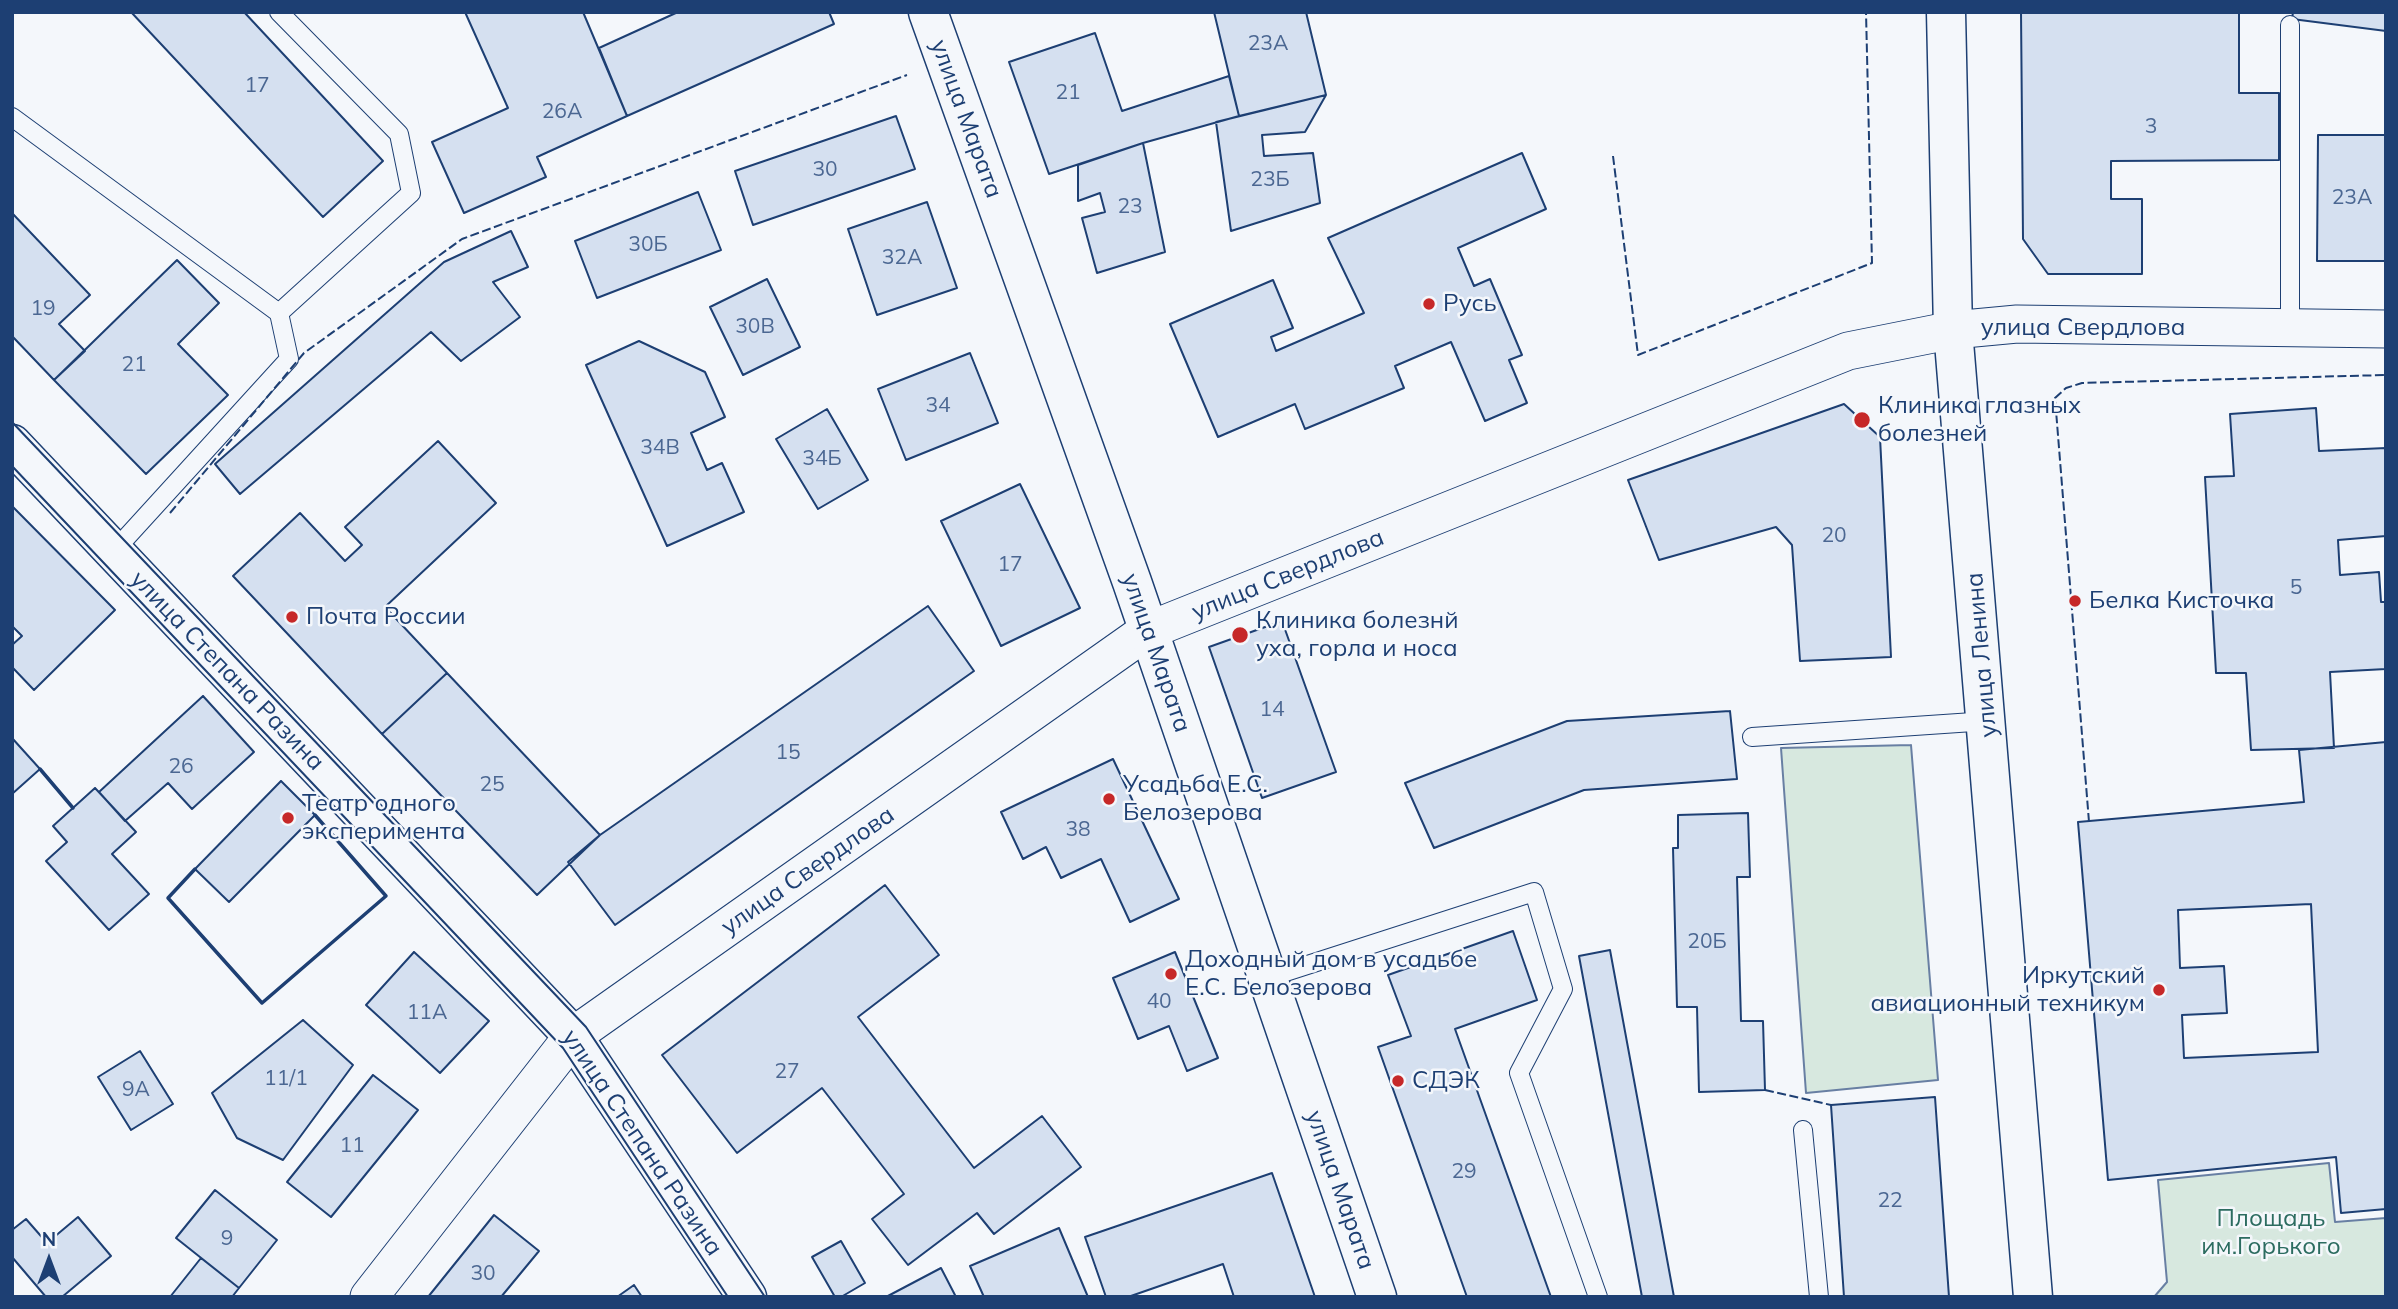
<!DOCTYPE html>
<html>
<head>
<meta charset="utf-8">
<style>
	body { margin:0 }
	#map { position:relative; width:2398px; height:1309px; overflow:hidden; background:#f4f7fb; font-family:Mulish,sans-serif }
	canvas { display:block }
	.frame { position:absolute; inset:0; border:14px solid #1d3f73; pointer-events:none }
	.north { position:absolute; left:14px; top:1225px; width:70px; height:70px; -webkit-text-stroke:5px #f4f7fb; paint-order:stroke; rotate:0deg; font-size:19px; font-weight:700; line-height:28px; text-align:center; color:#1d3f73 }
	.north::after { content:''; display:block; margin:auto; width:24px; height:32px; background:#1d3f73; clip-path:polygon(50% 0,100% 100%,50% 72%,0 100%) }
</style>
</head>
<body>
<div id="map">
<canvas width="2398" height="1309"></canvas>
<div class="frame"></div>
<div class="north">N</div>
</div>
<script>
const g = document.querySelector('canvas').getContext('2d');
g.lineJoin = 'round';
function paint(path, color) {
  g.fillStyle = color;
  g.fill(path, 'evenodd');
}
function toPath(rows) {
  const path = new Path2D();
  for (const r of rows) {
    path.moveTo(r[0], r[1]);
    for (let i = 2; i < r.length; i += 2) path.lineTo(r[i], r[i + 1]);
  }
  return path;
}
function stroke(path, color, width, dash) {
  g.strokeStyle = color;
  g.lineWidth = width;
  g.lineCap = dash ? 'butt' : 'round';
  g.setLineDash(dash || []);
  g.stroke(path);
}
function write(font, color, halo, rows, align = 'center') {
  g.font = font + ' Mulish,sans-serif';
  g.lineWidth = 5;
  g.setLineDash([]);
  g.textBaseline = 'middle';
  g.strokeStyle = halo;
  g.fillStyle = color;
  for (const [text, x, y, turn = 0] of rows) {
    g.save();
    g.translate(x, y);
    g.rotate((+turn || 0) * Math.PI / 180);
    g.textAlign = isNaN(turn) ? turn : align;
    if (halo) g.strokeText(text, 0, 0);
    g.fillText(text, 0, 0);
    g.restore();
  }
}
const green = toPath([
	[1911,745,1938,1080,1806,1093,1781,748,1911,745],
	[2329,1163,2335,1222,2386,1218,2386,1297,2154,1297,2167,1282,2158,1180,2329,1163]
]);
const building = toPath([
	[131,12,244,12,383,161,323,217,131,12],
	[465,12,583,12,627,116,537,157,546,177,464,213,432,142,508,108,465,12],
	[678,12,829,12,834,24,627,116,599,48,678,12],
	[1214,12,1306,12,1326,95,1239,116,1214,12],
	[2021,12,2239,12,2239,93,2279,93,2279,160,2111,161,2111,199,2142,199,2142,274,2048,274,2023,239,2021,12],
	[2293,12,2386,12,2386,31,2292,19,2293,12],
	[1095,33,1122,111,1229,76,1239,116,1143,143,1049,174,1009,62,1095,33],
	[1326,95,1305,132,1262,135,1264,156,1313,153,1320,203,1231,231,1216,122,1326,95],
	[896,116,915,169,753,225,735,171,896,116],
	[2318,135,2386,135,2386,261,2317,261,2318,135],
	[1143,143,1165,252,1097,273,1082,218,1105,212,1100,193,1078,201,1078,165,1143,143],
	[1522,153,1546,209,1458,248,1474,286,1490,279,1522,355,1509,360,1527,403,1485,421,1451,342,1395,366,1404,388,1305,429,1295,404,1218,437,1170,324,1273,280,1293,328,1271,337,1276,351,1364,313,1328,238,1522,153],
	[698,192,721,250,597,298,575,241,698,192],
	[927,202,957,288,877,315,848,229,927,202],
	[12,213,90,295,59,324,85,351,54,380,12,336,12,213],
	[511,231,528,267,493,282,520,317,461,361,431,332,240,494,215,464,444,262,511,231],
	[177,260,219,303,178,344,228,395,146,474,54,380,177,260],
	[767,279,800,347,743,375,710,307,767,279],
	[639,341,705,372,725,417,691,433,707,470,722,463,744,512,667,546,586,365,639,341],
	[970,353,998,423,906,460,878,389,970,353],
	[1844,404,1880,437,1891,657,1800,661,1792,545,1776,527,1659,560,1628,480,1844,404],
	[2316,408,2319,451,2386,448,2386,536,2338,540,2340,575,2379,572,2381,602,2386,602,2386,669,2330,672,2334,748,2251,750,2246,673,2216,673,2205,477,2234,476,2230,414,2316,408],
	[827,409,868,480,818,509,776,439,827,409],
	[438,441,496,503,385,607,447,673,382,734,233,576,300,513,345,561,362,545,345,527,438,441],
	[1020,484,1080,608,1001,646,941,521,1020,484],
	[12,506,115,610,34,690,12,667,12,645,22,636,12,626,12,506],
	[928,606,974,671,615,925,568,862,600,835,928,606],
	[1282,621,1336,772,1262,798,1209,647,1282,621],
	[447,673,600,835,537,895,382,734,447,673],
	[203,696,254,752,192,809,168,783,125,821,99,792,203,696],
	[1730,711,1737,779,1584,790,1434,848,1405,783,1567,721,1730,711],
	[12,738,40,769,12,794,12,738],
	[2386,742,2386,1209,2341,1213,2336,1157,2108,1180,2078,822,2304,802,2299,750,2386,742],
	[2311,904,2318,1052,2184,1058,2182,1015,2227,1013,2224,966,2180,968,2178,910,2311,904],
	[1113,759,1179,899,1130,922,1101,859,1061,878,1046,847,1023,859,1001,812,1113,759],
	[281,781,315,815,229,902,195,869,281,781],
	[95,788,136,832,112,854,149,894,109,930,46,861,67,842,53,826,95,788],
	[1748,813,1750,877,1737,877,1741,1021,1763,1021,1765,1090,1699,1092,1697,1007,1677,1007,1673,848,1678,848,1678,815,1748,813],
	[885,885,939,955,858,1017,974,1168,1042,1116,1081,1167,994,1234,977,1213,908,1265,872,1219,904,1194,822,1088,737,1153,662,1055,885,885],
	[1513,931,1537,1000,1455,1029,1551,1297,1467,1297,1378,1047,1411,1036,1388,975,1513,931],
	[1610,950,1674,1297,1642,1297,1579,956,1610,950],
	[414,952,489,1021,440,1073,366,1005,414,952],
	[1175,952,1218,1058,1187,1071,1169,1026,1138,1039,1113,978,1175,952],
	[303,1020,353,1065,283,1160,237,1138,212,1093,303,1020],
	[140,1051,173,1104,131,1130,98,1077,140,1051],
	[373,1075,418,1110,331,1217,287,1182,373,1075],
	[1935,1097,1949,1297,1844,1297,1831,1105,1935,1097],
	[1272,1173,1315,1297,1234,1297,1223,1264,1128,1297,1106,1297,1085,1237,1272,1173],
	[215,1190,277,1240,239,1288,176,1238,215,1190],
	[494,1215,539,1251,501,1297,428,1297,494,1215],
	[78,1217,111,1256,62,1297,46,1297,12,1257,12,1230,26,1219,47,1243,78,1217],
	[1059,1228,1088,1297,984,1297,970,1266,1059,1228],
	[841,1241,865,1283,841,1297,835,1297,812,1257,841,1241],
	[201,1258,239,1288,232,1297,170,1297,201,1258],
	[941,1268,956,1297,886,1297,941,1268],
	[634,1285,642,1297,617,1297,634,1285]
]);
const service = toPath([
	[12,117,279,313],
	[2290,329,2290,25],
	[114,551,289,359,279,313,411,193,399,134,279,12],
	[1752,737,1988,721],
	[1267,978,1534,892,1563,989,1519,1073,1598,1297],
	[1803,1130,1819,1297]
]);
const minor = toPath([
	[369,1297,573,1036,1147,631,1848,351,1953,330,2017,324,2386,329]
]);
const tertiary = toPath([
	[928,12,1132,582,1377,1297]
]);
const secondary = toPath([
	[1946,12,1953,330,2033,1297],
	[12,444,573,1036,747,1297]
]);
const tram = toPath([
	[12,422,586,1027,765,1297],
	[12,466,563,1048,728,1297]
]);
const fence = toPath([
	[1613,156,1638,355,1872,263,1866,12],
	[170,513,304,353,462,239,907,75],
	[2089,822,2055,398,2066,388,2082,383,2386,375],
	[1765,1090,1831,1105]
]);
const wall = toPath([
	[40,769,73,808],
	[195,869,168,898,262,1003,386,896,315,815]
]);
const markers = [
	[1429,304,7,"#c62828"],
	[1862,420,9,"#c62828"],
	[2075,601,7,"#c62828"],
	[292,617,7,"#c62828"],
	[1240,635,9,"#c62828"],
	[1109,799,7,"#c62828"],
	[288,818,7,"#c62828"],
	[1171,974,7,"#c62828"],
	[2159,990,7,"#c62828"],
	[1398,1081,7,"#c62828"]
];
const numberNames = [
	["23А",1268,44],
	["17",257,86],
	["21",1068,93],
	["26А",562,112],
	["3",2151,127],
	["30",825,170],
	["23Б",1270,180],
	["23А",2352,198],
	["23",1130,207],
	["30Б",648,245],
	["32А",902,258],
	["19",43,309],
	["30В",755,327],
	["21",134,365],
	["34",938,406],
	["34В",660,448],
	["34Б",822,459],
	["20",1834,536],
	["17",1010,565],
	["5",2296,588],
	["14",1272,710],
	["15",788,753],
	["26",181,767],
	["25",492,785],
	["38",1078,830],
	["20Б",1707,942],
	["40",1159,1002],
	["11А",427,1013],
	["27",787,1072],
	["11/1",286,1079],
	["9А",136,1090],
	["11",352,1146],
	["29",1464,1172],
	["22",1890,1201],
	["9",227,1239],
	["30",483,1274]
];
const streetNames = [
	["улица Марата",966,119,70],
	["улица Свердлова",2083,328],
	["улица Свердлова",1288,575,-22],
	["улица Марата",1156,653,71],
	["улица Ленина",1982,655,-95],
	["улица Степана Разина",227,671,46],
	["улица Свердлова",808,871,-35],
	["улица Степана Разина",642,1143,56],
	["улица Марата",1340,1190,71]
];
const poiNames = [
	["Русь",1443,304],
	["Клиника глазных",1878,406],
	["болезней",1878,434],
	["Белка Кисточка",2089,601],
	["Почта России",306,617],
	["Клиника болезнй",1256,621],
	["уха, горла и носа",1256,649],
	["Усадьба Е.С.",1123,785],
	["Белозерова",1123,813],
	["Театр одного",302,804],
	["эксперимента",302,832],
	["Доходный дом в усадьбе",1185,960],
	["Е.С. Белозерова",1185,988],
	["Иркутский",2145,976,"right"],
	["авиационный техникум",2145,1004,"right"],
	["СДЭК",1412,1081]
];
const parkNames = [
	["Площадь",2271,1219],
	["им.Горького",2271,1247]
];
paint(green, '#d7e8df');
stroke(green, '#687fa3', 2);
paint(building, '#d5e0f0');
stroke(building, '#1d3f73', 2);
stroke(service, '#1d3f73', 20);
stroke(minor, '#1d3f73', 39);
stroke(tertiary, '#1d3f73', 41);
stroke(secondary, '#1d3f73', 41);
stroke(service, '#f4f7fb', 18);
stroke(minor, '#f4f7fb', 37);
stroke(tertiary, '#f4f7fb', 38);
stroke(secondary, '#f4f7fb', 38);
stroke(tram, '#1d3f73', 2);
stroke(fence, '#1d3f73', 2, [9, 3.5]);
stroke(wall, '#1d3f73', 3.5);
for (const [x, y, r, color] of markers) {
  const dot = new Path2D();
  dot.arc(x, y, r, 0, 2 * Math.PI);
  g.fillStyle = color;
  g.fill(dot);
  stroke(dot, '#f4f7fb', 2.5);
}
write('21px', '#4b6792', null, numberNames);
write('24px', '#1d3f73', '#f4f7fb', streetNames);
write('24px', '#1d3f73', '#f4f7fb', poiNames, 'left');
write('24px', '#2c6c60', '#f4f7fb', parkNames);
</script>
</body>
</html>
